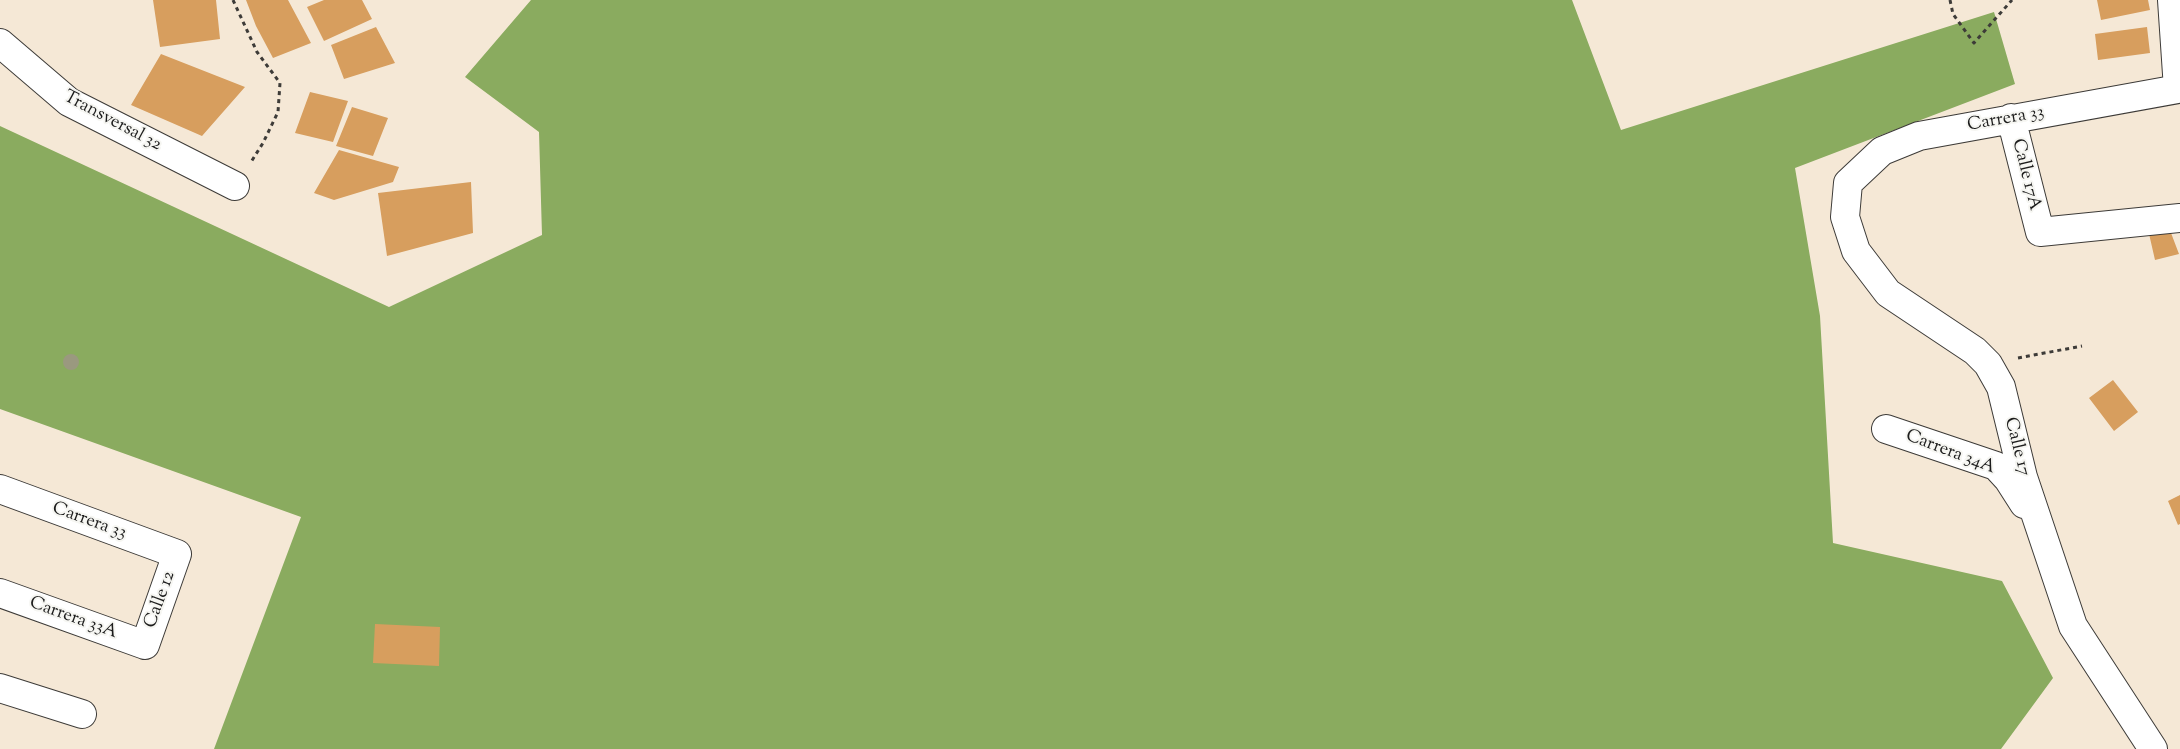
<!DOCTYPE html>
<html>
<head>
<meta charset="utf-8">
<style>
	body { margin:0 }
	canvas { display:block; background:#f5e8d6 }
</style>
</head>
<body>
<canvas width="2180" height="749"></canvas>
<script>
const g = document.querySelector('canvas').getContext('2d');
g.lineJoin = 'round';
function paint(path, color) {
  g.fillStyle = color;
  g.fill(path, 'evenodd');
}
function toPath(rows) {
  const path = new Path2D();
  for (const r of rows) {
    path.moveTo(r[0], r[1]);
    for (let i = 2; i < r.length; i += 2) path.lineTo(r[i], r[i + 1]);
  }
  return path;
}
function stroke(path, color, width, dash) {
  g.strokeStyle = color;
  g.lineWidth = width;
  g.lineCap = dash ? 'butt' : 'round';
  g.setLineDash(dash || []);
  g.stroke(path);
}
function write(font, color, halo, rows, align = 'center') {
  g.font = font + ' "Sorts Mill Goudy",serif';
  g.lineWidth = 4;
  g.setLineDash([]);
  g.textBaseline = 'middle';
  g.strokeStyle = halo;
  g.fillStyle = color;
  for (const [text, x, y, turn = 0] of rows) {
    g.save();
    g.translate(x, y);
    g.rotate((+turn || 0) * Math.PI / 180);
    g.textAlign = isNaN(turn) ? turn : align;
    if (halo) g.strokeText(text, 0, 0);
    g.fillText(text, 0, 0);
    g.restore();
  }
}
const forest = toPath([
	[531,0,1572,0,1621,130,1994,12,2015,84,1795,168,1820,316,1833,543,2002,581,2053,678,2001,749,214,749,301,517,0,409,0,126,389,307,542,235,539,132,465,77]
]);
const building = toPath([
	[153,0,216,0,220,39,160,47],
	[246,0,288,0,311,43,273,58,256,26],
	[324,0,362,0,372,19,324,41,307,7],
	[2097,0,2148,0,2150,10,2101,20],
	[376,27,395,63,344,79,331,45],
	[2147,27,2150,53,2098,60,2095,34],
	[161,54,245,87,202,136,131,105],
	[310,92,348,101,333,142,295,133],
	[352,107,388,118,373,156,336,146],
	[339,150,399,167,393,182,334,200,314,193],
	[471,182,473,233,387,256,378,193],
	[2147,225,2168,225,2179,254,2155,260],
	[2113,380,2138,412,2114,431,2089,398],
	[2180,495,2180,524,2178,525,2168,501],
	[375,624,440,627,439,666,373,663]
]);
const path = toPath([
	[233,0,257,52,280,83,278,112,263,143,251,162],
	[1950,0,1953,14,1974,43,2012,0],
	[2018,358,2082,346]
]);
const street = toPath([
	[0,43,69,102,235,186],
	[2011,118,2040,232,2180,218],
	[1886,429,1996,466,2008,479,2024,504],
	[0,489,177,554,145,645,0,593],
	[0,688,82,714],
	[2153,749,2073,626,2023,477,2001,387,1988,364,1975,351,1888,293,1856,251,1845,217,1848,183,1882,151,1919,136,2178,89,2172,0]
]);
const trees = [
	[71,362]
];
const streetNames = [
	["Carrera 33",2006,120,-10],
	["Transversal 32",112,122,28],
	["Calle 17A",2025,175,76],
	["Calle 17",2016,447,76],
	["Carrera 34A",1950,453,21],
	["Carrera 33",89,522,20],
	["Calle 12",161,600,-70],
	["Carrera 33A",73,619,20]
];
paint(forest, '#8aab5f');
paint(building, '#d79e5e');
stroke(street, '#3d3b38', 30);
stroke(path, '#3d3b38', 3, [4, 4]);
stroke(street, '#fff', 28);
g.fillStyle = '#9a997f';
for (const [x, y] of trees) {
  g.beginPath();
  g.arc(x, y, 8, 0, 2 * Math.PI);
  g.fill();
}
write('18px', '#1c1c1c', '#f6f6f2', streetNames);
</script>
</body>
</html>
